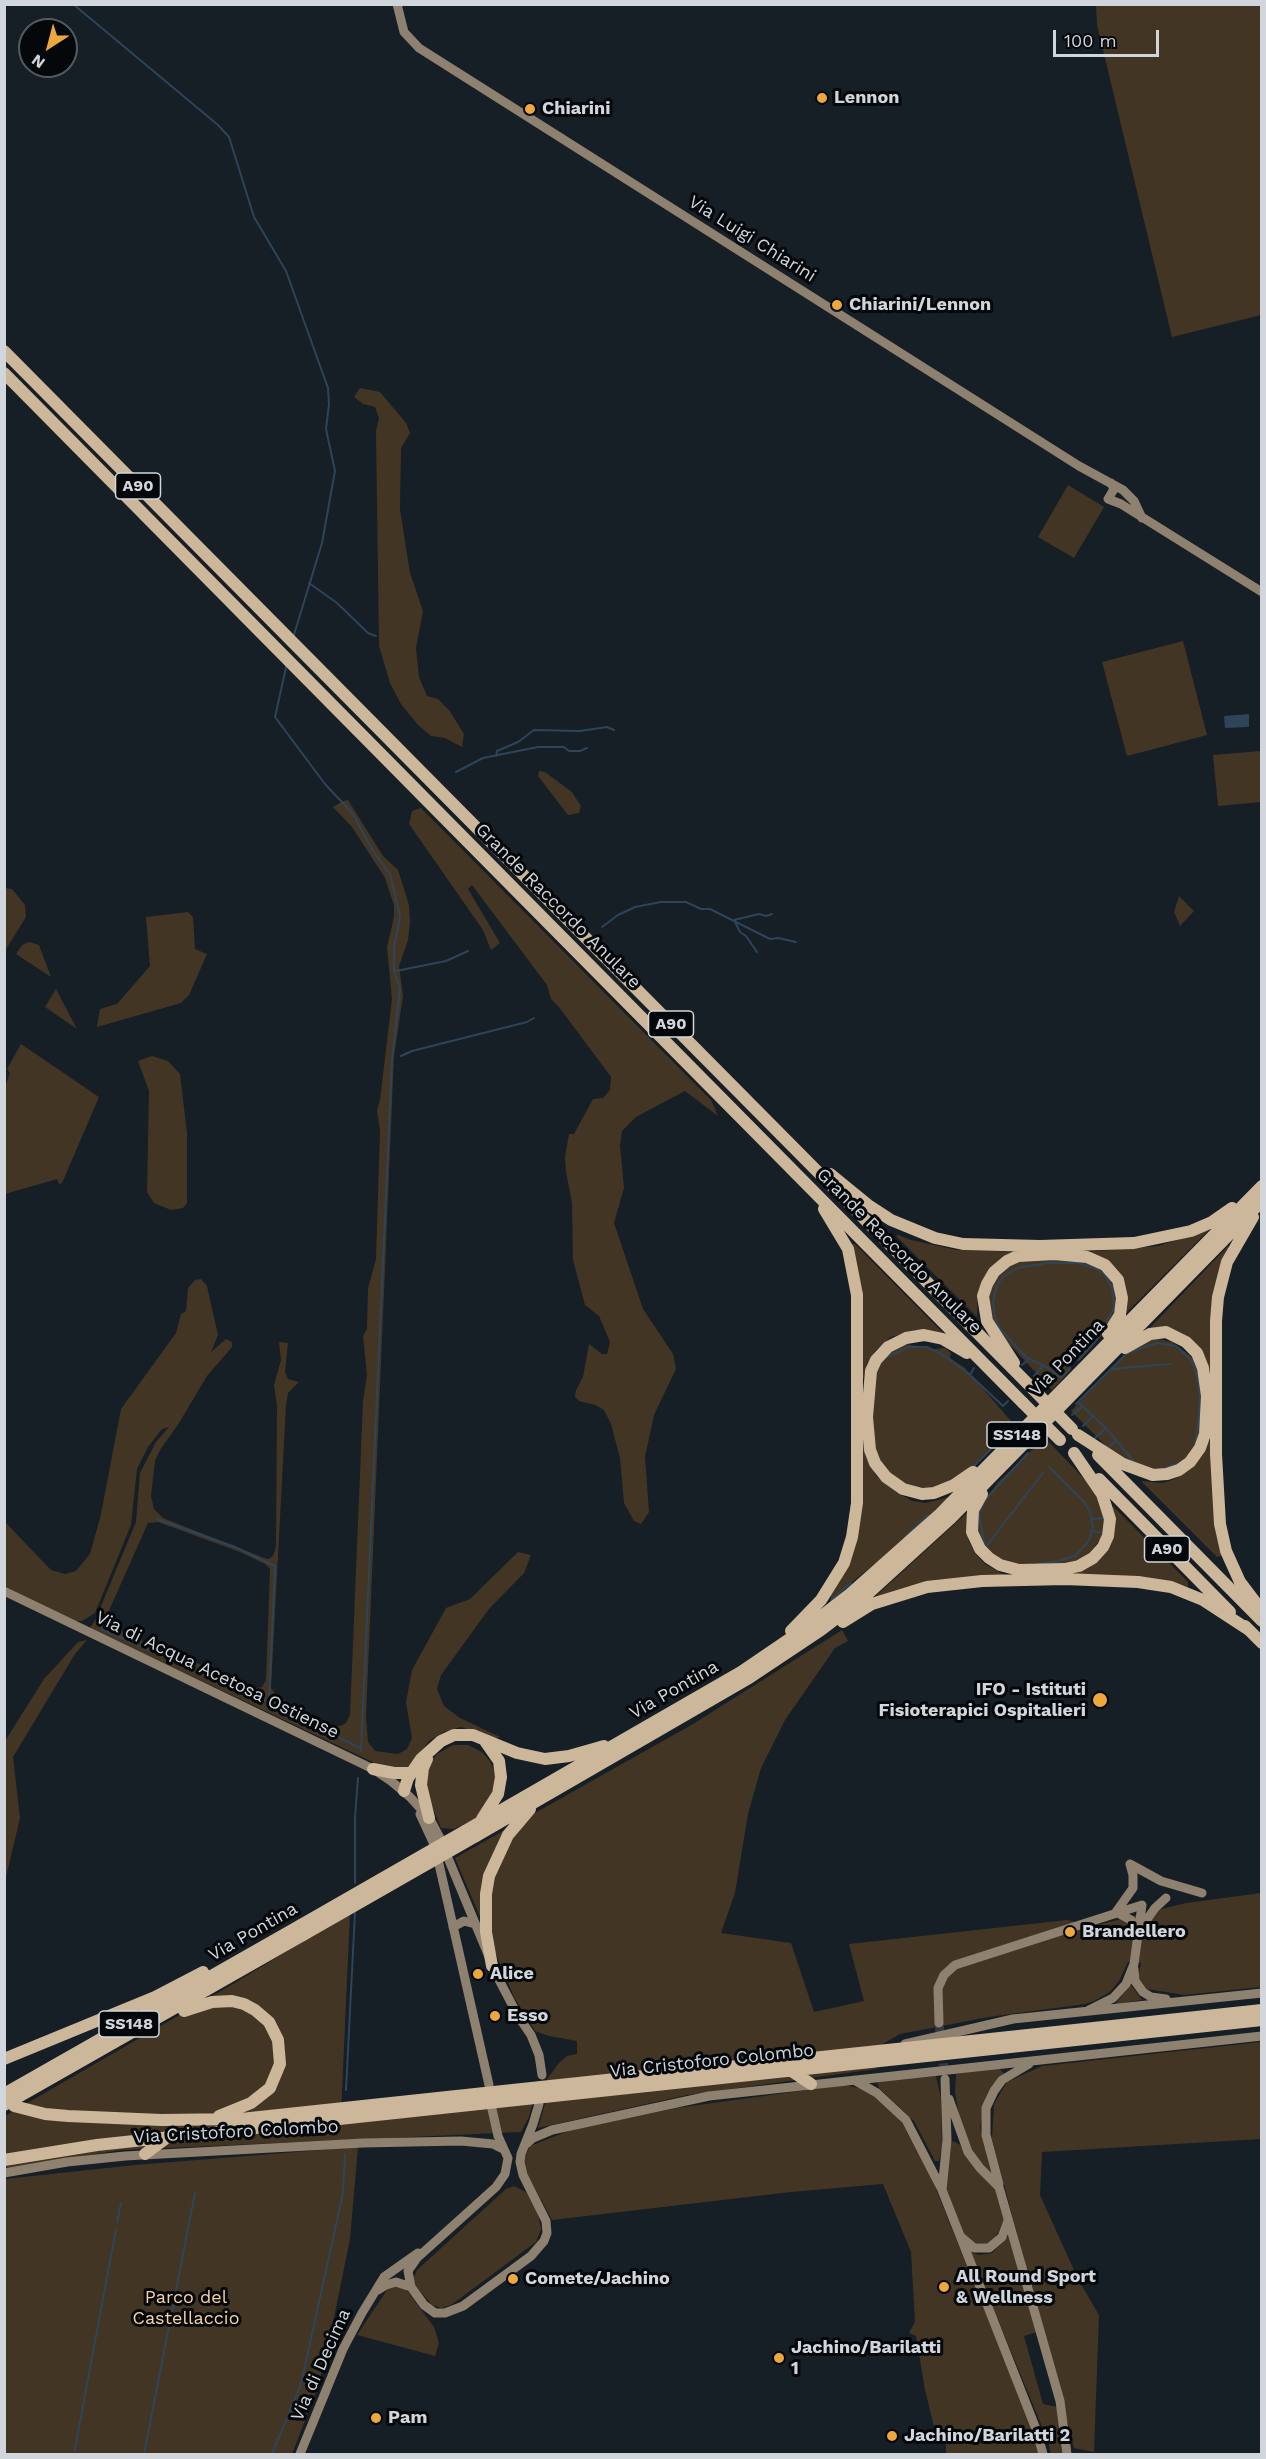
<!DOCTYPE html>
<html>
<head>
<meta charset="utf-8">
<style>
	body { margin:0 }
	#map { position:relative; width:1266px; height:2459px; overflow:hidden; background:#161e26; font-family:"Work Sans",sans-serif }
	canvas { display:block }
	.frame { position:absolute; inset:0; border:6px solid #d0d6db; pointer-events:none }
	.north { position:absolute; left:18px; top:18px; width:60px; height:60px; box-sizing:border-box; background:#05080b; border:2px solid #565a5e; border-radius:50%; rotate:216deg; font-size:16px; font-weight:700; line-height:24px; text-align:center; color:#d0d6db }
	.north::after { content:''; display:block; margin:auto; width:21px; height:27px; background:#eea73d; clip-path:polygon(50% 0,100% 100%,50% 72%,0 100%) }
	.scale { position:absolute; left:1053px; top:30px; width:106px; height:27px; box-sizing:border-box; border:3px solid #d0d6db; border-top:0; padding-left:8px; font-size:18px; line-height:21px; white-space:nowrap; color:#d0d6db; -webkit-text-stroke:4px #05080b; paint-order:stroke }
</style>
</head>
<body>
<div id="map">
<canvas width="1266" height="2459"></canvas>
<div class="frame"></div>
<div class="north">N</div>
<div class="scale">100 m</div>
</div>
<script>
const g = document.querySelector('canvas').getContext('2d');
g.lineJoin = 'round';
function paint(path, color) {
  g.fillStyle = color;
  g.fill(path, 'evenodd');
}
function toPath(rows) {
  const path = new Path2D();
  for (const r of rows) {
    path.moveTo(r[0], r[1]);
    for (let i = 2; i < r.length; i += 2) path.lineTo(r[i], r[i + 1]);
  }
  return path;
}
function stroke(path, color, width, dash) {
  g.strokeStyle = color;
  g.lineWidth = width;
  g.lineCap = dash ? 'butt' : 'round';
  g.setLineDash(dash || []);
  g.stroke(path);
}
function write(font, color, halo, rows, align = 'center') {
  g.font = font + ' "Work Sans",sans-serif';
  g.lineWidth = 6;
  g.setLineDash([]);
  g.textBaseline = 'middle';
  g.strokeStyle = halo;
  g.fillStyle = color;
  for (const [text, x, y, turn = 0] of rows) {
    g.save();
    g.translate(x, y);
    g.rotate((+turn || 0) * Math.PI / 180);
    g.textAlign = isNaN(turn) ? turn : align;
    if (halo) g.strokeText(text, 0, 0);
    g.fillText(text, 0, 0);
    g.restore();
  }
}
const green = toPath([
	[1096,5,1261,5,1261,315,1172,337,1097,25],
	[360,388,380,392,406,423,410,433,401,448,400,509,410,573,423,611,416,648,419,677,427,696,438,699,449,710,464,734,462,747,445,738,431,736,418,725,401,704,390,683,379,646,376,431,379,418,375,407,363,404,354,397],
	[1068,485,1104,507,1074,558,1038,537],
	[1183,641,1207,735,1127,756,1102,662],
	[1261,751,1261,802,1218,806,1213,755],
	[539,771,545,772,572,792,581,806,579,813,568,815,538,776],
	[348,800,383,856,398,870,409,905,410,922,408,940,399,966,403,996,394,1056,366,1716,368,1742,375,1751,398,1754,407,1749,412,1738,406,1702,412,1670,446,1608,470,1599,518,1552,531,1555,524,1573,489,1609,441,1675,437,1689,444,1706,460,1718,500,1737,493,1739,461,1727,443,1732,429,1741,408,1769,381,1766,90,1628,96,1619,107,1619,107,1623,180,1660,190,1660,256,1688,262,1687,266,1680,270,1569,265,1564,240,1552,158,1522,148,1523,107,1615,101,1614,99,1611,136,1522,140,1473,156,1442,169,1427,162,1429,148,1447,137,1469,131,1525,95,1613,82,1621,74,1621,5,1586,4,1521,51,1570,65,1574,76,1571,90,1554,101,1514,121,1409,176,1333,181,1314,186,1311,188,1288,195,1280,201,1279,207,1286,218,1335,211,1352,226,1339,232,1342,232,1347,207,1376,179,1423,160,1450,155,1461,151,1496,154,1509,163,1518,264,1558,269,1559,273,1556,276,1547,277,1406,274,1385,281,1360,279,1342,288,1343,285,1372,288,1379,299,1382,288,1393,286,1405,271,1688,278,1697,331,1725,340,1726,346,1723,350,1715,363,1401,367,1375,363,1336,367,1329,368,1288,376,1259,380,1131,377,1110,380,1100,392,999,387,947,394,917,394,905,385,878,352,827,333,807,343,801],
	[421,808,711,1100,718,1116,685,1091,636,1117,622,1131,620,1145,624,1188,614,1223,643,1309,673,1354,676,1369,654,1415,645,1457,649,1512,641,1524,634,1521,624,1503,620,1458,611,1424,604,1410,595,1405,579,1401,575,1397,576,1390,583,1377,589,1344,602,1354,607,1354,610,1342,599,1316,585,1305,573,1260,572,1203,566,1172,565,1157,569,1134,574,1134,593,1099,603,1098,610,1090,611,1077,559,1007,551,999,547,985,472,885,468,889,500,943,491,950,483,930,409,824,412,811],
	[5,888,12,889,25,905,26,917,5,951],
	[1179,896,1194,911,1180,926,1174,912],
	[188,912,193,917,195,949,207,954,189,995,181,1003,97,1027,100,1009,117,1004,150,966,146,917],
	[29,942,39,945,51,977,16,954,22,945],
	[56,989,77,1029,45,1007],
	[21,1044,99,1097,62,1183,59,1184,57,1179,5,1194,5,1087,10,1073,7,1069],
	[152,1056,168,1061,180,1074,187,1133,187,1203,183,1208,171,1210,154,1203,147,1192,149,1091,138,1061],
	[1210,1229,1122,1317,1125,1294,1086,1252,1158,1246],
	[898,1235,911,1240,957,1250,1023,1252,988,1274,978,1291,977,1317,896,1236],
	[850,1244,855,1244,947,1337,916,1330,891,1337,876,1350,867,1364,862,1384],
	[1228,1246,1228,1253,1211,1379,1193,1343,1147,1331],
	[1022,1259,1083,1260,1095,1266,1105,1273,1114,1286,1117,1300,1116,1314,1106,1331,1080,1360,1075,1359,1070,1361,1071,1370,1052,1390,996,1330,989,1317,987,1297,993,1282,1010,1265],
	[1153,1338,1172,1342,1196,1360,1200,1369,1203,1435,1180,1466,1152,1472,1112,1452,1071,1411,1132,1347],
	[905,1344,934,1349,945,1348,951,1353,950,1358,965,1368,1011,1421,1011,1429,973,1467,938,1487,913,1488,890,1475,879,1463,870,1438,873,1368,890,1349],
	[862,1436,866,1458,877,1477,895,1491,912,1501,926,1503,949,1497,892,1550,831,1599,830,1594,845,1569],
	[1045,1438,1094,1489,1104,1511,1106,1524,1101,1539,1083,1560,1067,1566,1015,1567,984,1551,975,1526,981,1505,998,1482],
	[1209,1441,1212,1443,1215,1529,1221,1556,1217,1557,1141,1481,1163,1483,1177,1478,1192,1466],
	[1113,1506,1188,1582,1188,1587,1146,1577,1064,1576,1096,1560],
	[971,1509,967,1530,969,1542,975,1553,985,1564,1008,1577,866,1605],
	[842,1630,848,1641,835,1648,785,1720,761,1768,748,1814,735,1893,721,1933,791,1943,814,2012,864,2001,849,1944,1067,1920,1093,1926,1186,1903,1261,1893,1261,1987,1184,1995,1147,1989,1138,1978,1141,1963,1128,1962,1119,1981,1110,1992,1094,2001,1085,2004,989,2017,900,2034,881,2045,876,2069,687,2095,538,2128,545,2104,547,2079,559,2063,567,2056,577,2054,577,2041,549,2036,535,2031,515,1999,455,1858,693,1724],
	[87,1640,75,1654,13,1757,20,1818,5,1881,5,1741,44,1679,78,1642],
	[453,1745,468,1745,482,1752,490,1761,497,1777,489,1804,475,1819,454,1829,441,1828,425,1789,430,1762,437,1754],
	[350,1913,341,2115,535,2093,529,2117,521,2132,122,2150,5,2168,5,2116,233,1984],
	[1131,1985,1142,2000,1117,2004,1116,2003],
	[1261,2042,1261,2139,1042,2152,1040,2195,1078,2279,1099,2315,1094,2452,1074,2448,992,2139,994,2104,1007,2082,1042,2066],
	[998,2068,1004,2073,983,2109,980,2128,991,2173,971,2151,960,2121,955,2092,956,2074],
	[936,2076,941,2098,942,2148,939,2161,935,2161,914,2121,879,2088,877,2083,883,2080],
	[843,2085,864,2089,884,2103,902,2123,932,2179,1036,2439,1039,2454,946,2454,946,2430,935,2431,925,2390,916,2336,909,2333,915,2322,911,2252,883,2184,791,2192,552,2220,527,2174,523,2161,530,2146,571,2130,677,2108],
	[953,2141,959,2144,997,2190,1005,2219,998,2233,988,2244,971,2243,965,2238,946,2190,950,2144],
	[358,2147,350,2239,328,2347,318,2387,292,2454,5,2454,5,2179,135,2165],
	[514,2186,526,2192,538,2214,541,2229,536,2242,451,2305,441,2308,432,2305,414,2284,413,2279,417,2270,506,2189],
	[1009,2235,1037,2332,1024,2336,1043,2404,1057,2407,1064,2454,1051,2454,1048,2441,970,2252,979,2255,992,2253],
	[395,2286,402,2286,408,2292,434,2327,439,2343,435,2356,357,2335,385,2293,388,2288]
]);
const water = toPath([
	[1249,714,1249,727,1225,728,1224,716]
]);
const stream = toPath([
	[73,4,218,125,229,137,254,217,286,271,328,388,329,404,326,429,335,471,322,543,293,638],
	[309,583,337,603,368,633,376,636],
	[287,663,275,717,325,784,353,814,373,851,390,874,400,916,394,947,394,971,400,988,392,1060,361,1751],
	[496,756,497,751,518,742,534,730,580,731,607,727,614,730],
	[456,772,483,758,538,747,564,747,569,751,580,751,587,748],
	[602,927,618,915,635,907,661,902,686,902,701,909,710,909,770,939,778,938,796,942],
	[757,952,746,936,740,932,734,920,759,914,766,916,772,914],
	[396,971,446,961,468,951],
	[401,1056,412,1051,527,1022,534,1018],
	[887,1357,908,1347,927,1347,945,1356,970,1375,1003,1406,1008,1401],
	[1022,1365,1029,1359],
	[1111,1369,1170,1364],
	[970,1375,974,1368],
	[1034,1376,1043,1366],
	[1062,1377,1070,1368],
	[1061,1378,1050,1369,1026,1357,1000,1329,995,1317,993,1302,997,1285,1003,1277,1017,1268,1047,1263,1078,1263,1097,1269,1104,1274,1112,1288,1114,1308,1095,1342,1078,1360],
	[1078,1402,1106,1428,1134,1462],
	[1076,1404,1127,1353,1157,1343,1176,1346,1192,1361,1197,1377,1200,1394,1199,1418,1195,1445],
	[1072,1415,1082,1407],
	[1083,1426,1093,1416],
	[1095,1438,1106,1428],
	[1107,1449,1115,1441],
	[973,1467,1007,1433],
	[1162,1469,1179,1463],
	[986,1499,1028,1453],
	[983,1504,979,1515,985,1548],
	[157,1519,235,1547,275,1566,269,1702],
	[1092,1519,1104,1518],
	[1093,1531,1103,1533],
	[905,1537,928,1515],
	[985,1548,1043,1473],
	[1037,1564,1059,1561,1075,1556,1088,1542,1093,1528,1090,1511,1083,1501,1049,1467],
	[831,1600,851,1583],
	[101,1629,269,1702,360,1748],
	[355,1883,355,1818,358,1778],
	[346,2090,355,1912],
	[117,2222,121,2203],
	[74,2454,116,2229],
	[144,2454,195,2193],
	[272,2454,301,2384,343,2193,345,2154]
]);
const secondaryTunnel = toPath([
	[939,2023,945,2076]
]);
const secondary = toPath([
	[397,4,404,32,419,48,1079,466,1123,490,1134,501,1142,518],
	[1111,483,1114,489,1108,499,1121,504,1262,592],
	[4,1591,373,1769,391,1781,410,1797,430,1819,440,1838],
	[420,1814,433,1842],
	[448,1858,497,1976,518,2016,531,2035,539,2055,542,2075],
	[439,1864,489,2085],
	[1130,1864,1161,1881,1202,1893],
	[1116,1912,1133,1888,1133,1875,1130,1864],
	[1116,1912,1131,1920,1138,1931],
	[453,1927,464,1921,475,1924],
	[1141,1928,1155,1908,1166,1898],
	[1134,1969,1135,1981,1143,1992,1151,1997,1166,1999],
	[939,2023,938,1988,944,1975,955,1965,1142,1905,1134,1964,1126,1984,1113,1998,1089,2010],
	[905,2044,1013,2019,1262,1993],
	[945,2079,947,2140,942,2190,1036,2429,1043,2454],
	[854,2080,877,2093,906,2120,941,2188],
	[949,2099,968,2152,980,2168,999,2187,1060,2401,1067,2454],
	[492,2109,498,2136,508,2158,505,2174,496,2187,417,2258,408,2271,411,2287,424,2305,435,2313,445,2313,463,2306,531,2256,544,2241,547,2233,546,2221,523,2175,520,2162,521,2154,533,2124,539,2104],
	[524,2146,533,2138,552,2130,709,2096,1262,2036],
	[4,2173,67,2162,125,2156,363,2143,461,2141,493,2144,503,2149],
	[999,2184,986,2135,986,2108,994,2091,1002,2080,1029,2064],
	[961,2237,974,2248,989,2248,1002,2237,1008,2221],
	[378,2290,386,2285,396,2282,411,2287],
	[300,2454,343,2349,362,2313,384,2277,418,2253]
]);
const highway = toPath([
	[4,351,1033,1389],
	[4,373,1023,1403],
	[830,1174,868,1205,891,1220,935,1238,963,1244,1040,1246,1134,1243,1191,1231,1212,1222,1232,1208],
	[1253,1217,1227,1262,1218,1297,1216,1321,1216,1454,1220,1524,1226,1551,1240,1582,1262,1611],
	[967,1353,943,1339,924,1335,906,1338,888,1347,876,1360,871,1371,867,1417,870,1450,875,1463,886,1477,903,1489,922,1494,934,1493,954,1485,973,1472],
	[1014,1363,987,1321,983,1296,987,1284,994,1272,1007,1261,1018,1256,1054,1254,1087,1257,1105,1265,1118,1280,1122,1298,1120,1315,1108,1334],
	[1078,1435,1123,1464,1153,1475,1167,1474,1179,1470,1190,1462,1200,1448,1205,1434,1207,1396,1203,1368,1197,1353,1186,1342,1166,1332,1150,1334,1125,1348],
	[1098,1455,1262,1621],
	[1099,1479,1230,1612],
	[982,1494,973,1510,972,1532,980,1549,989,1558,1000,1565,1019,1570,1065,1569,1079,1566,1093,1558,1103,1547,1108,1536,1110,1519,1102,1494,1074,1453],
	[843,1622,872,1604,927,1587,982,1581,1065,1579,1138,1582,1171,1587,1203,1600,1249,1630],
	[1245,1626,1262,1643],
	[791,1631,821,1600,844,1563,852,1537,857,1503,857,1295,848,1249,824,1209],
	[427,1759,423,1768,421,1785,429,1818],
	[373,1769,394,1773,411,1773],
	[404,1791,408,1778,421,1759,441,1741,454,1735,473,1735,517,1753,545,1759,569,1756,604,1746],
	[482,1819,498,1794,501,1777,499,1761,485,1741],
	[465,1831,741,1672,810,1625,850,1594,940,1514,1262,1186],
	[476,1836,749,1678,821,1630,862,1599,951,1518,1262,1201],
	[492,1966,486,1932,486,1894,489,1876,508,1835,530,1809],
	[184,2011,212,2002,232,2001,244,2004,255,2010,269,2022,278,2040,280,2064,270,2088,251,2103,219,2116],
	[4,2059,155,1997,203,1972],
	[790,2070,811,2084],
	[4,2094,301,1925],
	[4,2105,303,1935],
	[14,2106,45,2114,68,2116,161,2120,241,2119,1262,2010],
	[145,2154,165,2139],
	[4,2160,97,2145,1262,2020]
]);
const highwayBridge = toPath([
	[1033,1389,1072,1429],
	[1023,1403,1060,1440],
	[301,1925,465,1831],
	[303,1935,476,1836]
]);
const markers = [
	[822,98,6,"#eea73d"],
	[530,109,6,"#eea73d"],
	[837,305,6,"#eea73d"],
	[1100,1700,8,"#eea73d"],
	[1070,1932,6,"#eea73d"],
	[478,1974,6,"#eea73d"],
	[495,2016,6,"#eea73d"],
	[513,2279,6,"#eea73d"],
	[944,2287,6,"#eea73d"],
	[779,2358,6,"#eea73d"],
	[376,2418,6,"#eea73d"],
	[892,2436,6,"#eea73d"]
];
const shields = [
	[138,486,45],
	[671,1024,45],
	[1017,1435,60],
	[1167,1549,45],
	[129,2024,60]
];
const shieldNames = [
	["A90",138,486],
	["A90",671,1024],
	["SS148",1017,1435],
	["A90",1167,1549],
	["SS148",129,2024]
];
const poiNames = [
	["Lennon",834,98],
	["Chiarini",542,109],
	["Chiarini/Lennon",849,305],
	["IFO - Istituti",1086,1690,"right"],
	["Fisioterapici Ospitalieri",1086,1711,"right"],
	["Brandellero",1082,1932],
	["Alice",490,1974],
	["Esso",507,2016],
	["All Round Sport",956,2277],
	["& Wellness",956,2298],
	["Comete/Jachino",525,2279],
	["Jachino/Barilatti",791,2348],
	["1",791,2369],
	["Pam",388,2418],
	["Jachino/Barilatti 2",904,2436]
];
const streetNames = [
	["Via Luigi Chiarini",752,239,32],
	["Grande Raccordo Anulare",558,906,45],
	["Grande Raccordo Anulare",899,1251,45],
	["Via Pontina",1067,1358,-46],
	["Via di Acqua Acetosa Ostiense",217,1675,26],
	["Via Pontina",674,1690,-30],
	["Via Pontina",253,1932,-30],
	["Via Cristoforo Colombo",712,2061,-6],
	["Via Cristoforo Colombo",236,2132,-3],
	["Via di Decima",321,2365,-66]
];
const parkNames = [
	["Parco del",186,2298],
	["Castellaccio",186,2319]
];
paint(green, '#433524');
paint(water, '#2d4459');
stroke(stream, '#2d4459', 2);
stroke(secondaryTunnel, '#323a41', 9, [9, 4.5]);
stroke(secondary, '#8f816f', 9);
stroke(highway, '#cdb79b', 12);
stroke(highwayBridge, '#cdb79b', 12);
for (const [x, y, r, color] of markers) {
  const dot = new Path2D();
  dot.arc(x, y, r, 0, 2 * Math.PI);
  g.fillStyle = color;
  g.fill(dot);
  stroke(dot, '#05080b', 2);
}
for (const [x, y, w] of shields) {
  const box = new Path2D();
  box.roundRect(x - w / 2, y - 13, w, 26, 4.5);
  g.fillStyle = '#05080b';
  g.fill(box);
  stroke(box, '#d0d6db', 1.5);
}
write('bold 16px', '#d0d6db', null, shieldNames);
write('bold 18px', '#d0d6db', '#05080b', poiNames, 'left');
write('18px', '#d0d6db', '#05080b', streetNames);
write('18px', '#f8d2a1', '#05080b', parkNames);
</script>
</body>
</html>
